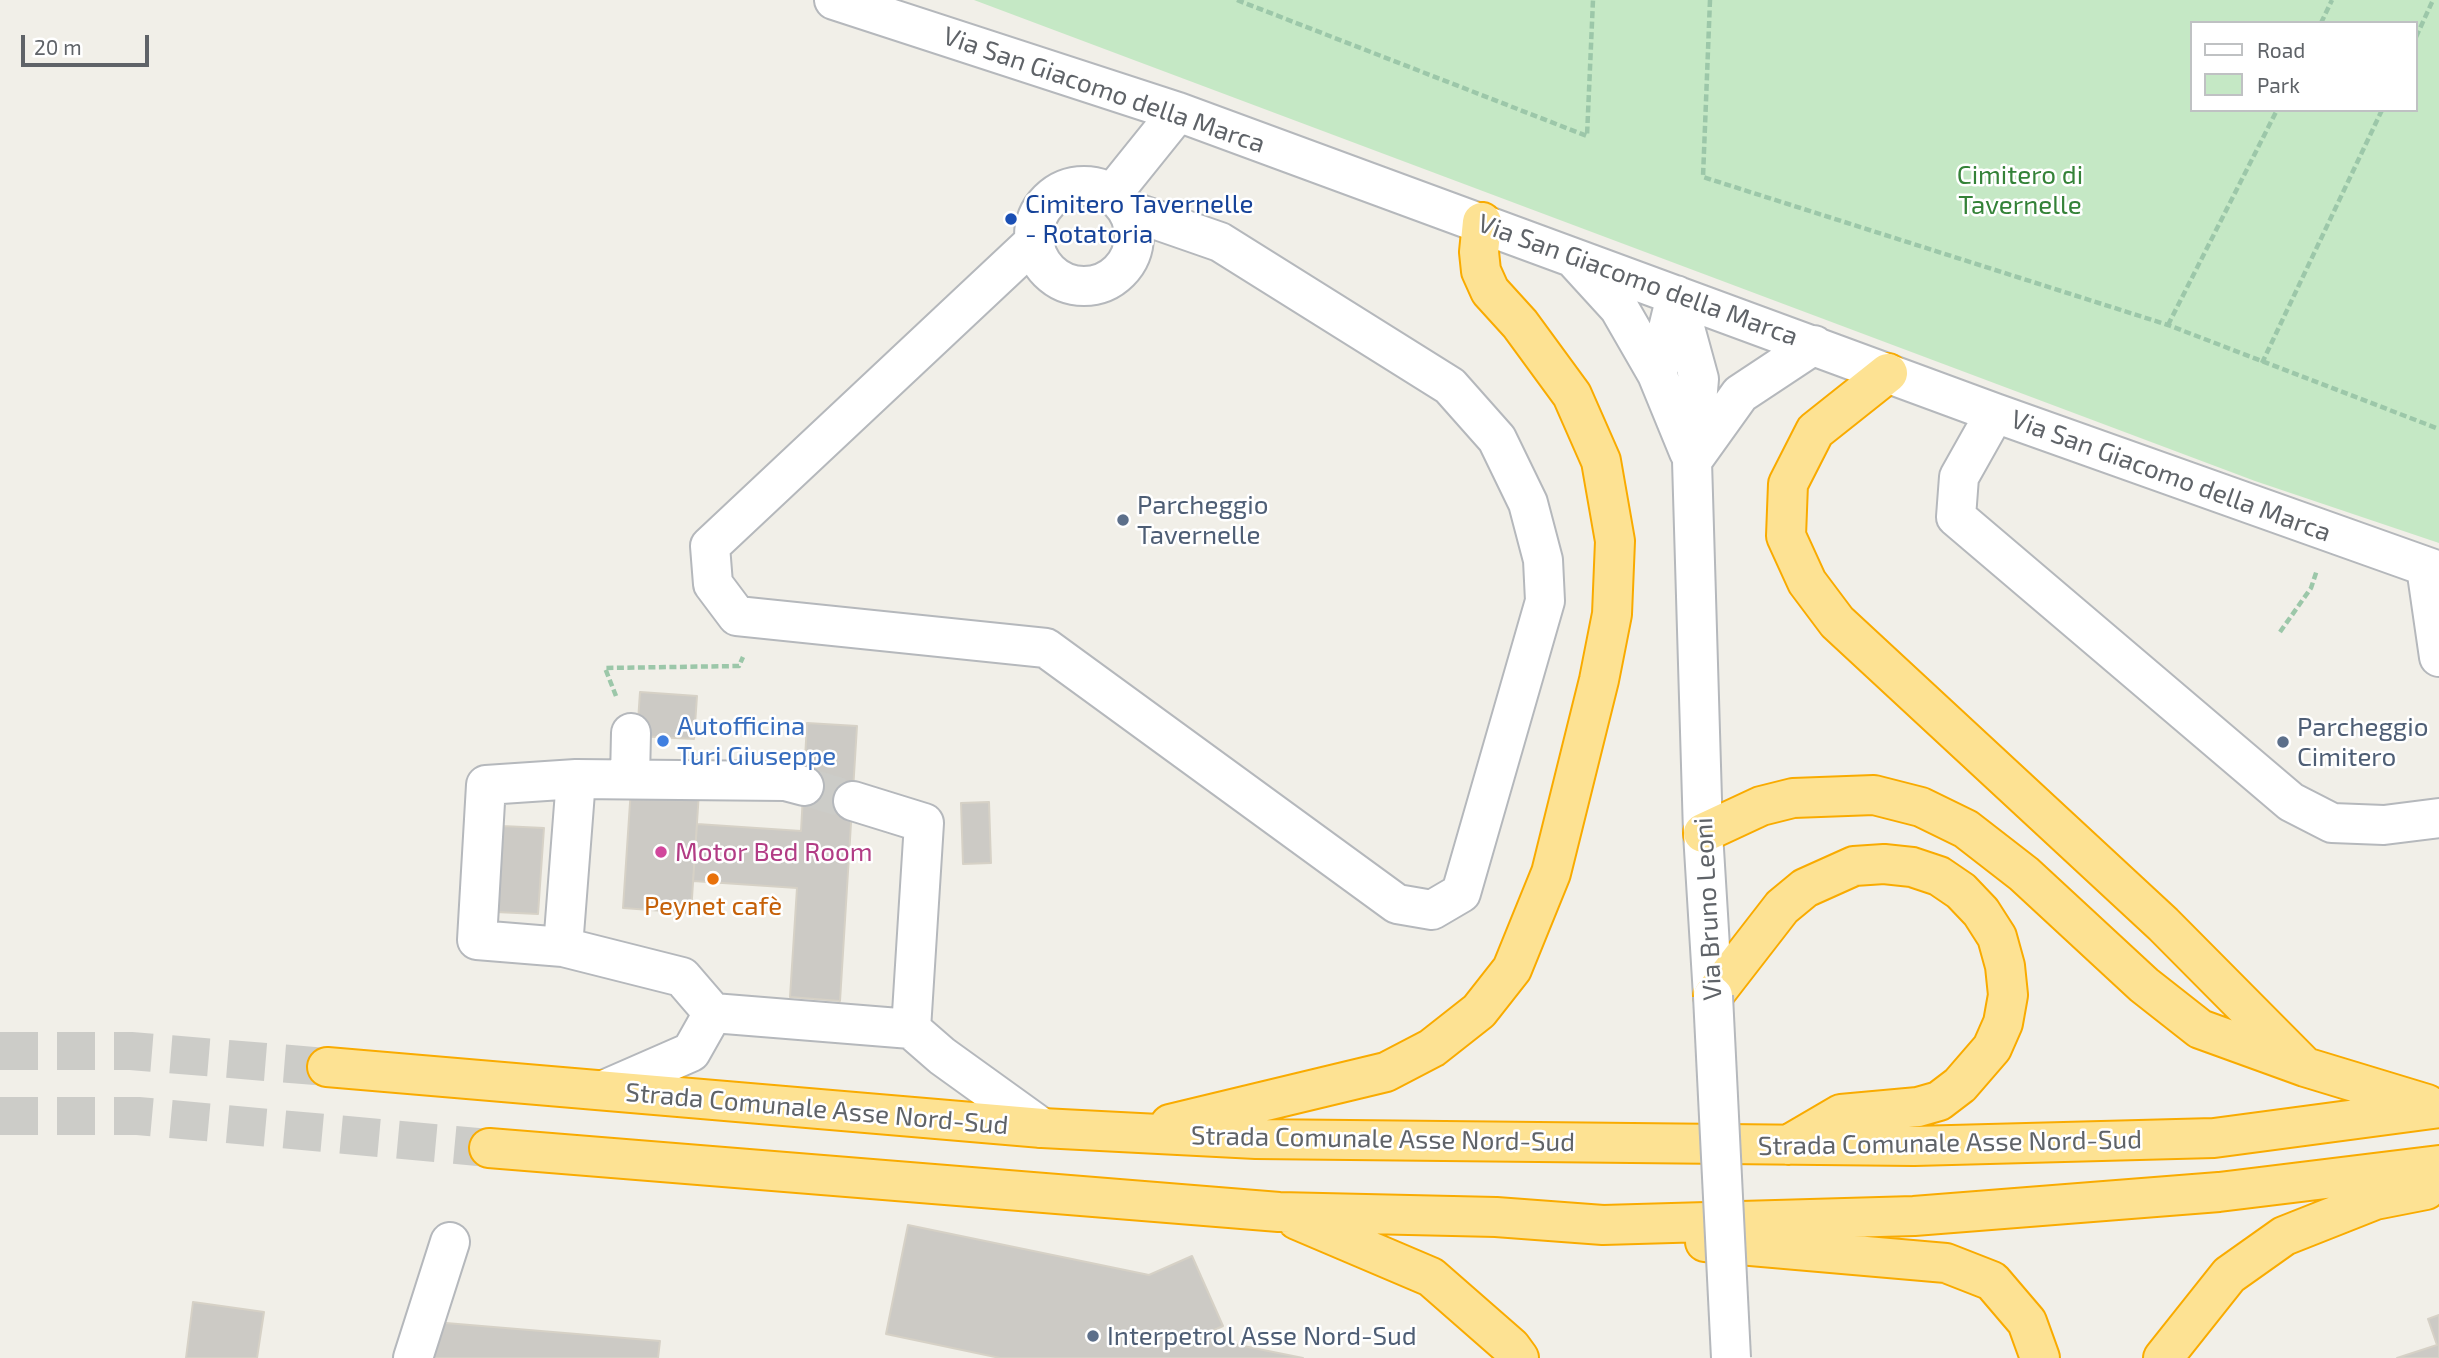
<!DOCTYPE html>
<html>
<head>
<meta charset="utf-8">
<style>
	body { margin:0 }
	#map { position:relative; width:2439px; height:1358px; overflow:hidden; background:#f1efe8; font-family:"Exo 2",sans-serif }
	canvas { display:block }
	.legend { position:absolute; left:2190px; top:21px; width:228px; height:91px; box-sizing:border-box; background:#fff; border:2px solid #bfc1c3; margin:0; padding:9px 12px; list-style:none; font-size:21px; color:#5f6368 }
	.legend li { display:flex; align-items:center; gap:14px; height:35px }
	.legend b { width:35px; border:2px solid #bfc1c3 }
	.scale { position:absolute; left:21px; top:35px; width:128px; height:32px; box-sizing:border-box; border:4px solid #5f6368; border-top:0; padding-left:9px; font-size:21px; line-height:24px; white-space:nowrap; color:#5f6368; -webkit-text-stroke:5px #fff; paint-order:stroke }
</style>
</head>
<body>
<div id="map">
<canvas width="2439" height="1358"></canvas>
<ul class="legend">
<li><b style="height:9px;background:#fff"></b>Road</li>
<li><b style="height:19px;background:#c5e8c5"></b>Park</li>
</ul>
<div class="scale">20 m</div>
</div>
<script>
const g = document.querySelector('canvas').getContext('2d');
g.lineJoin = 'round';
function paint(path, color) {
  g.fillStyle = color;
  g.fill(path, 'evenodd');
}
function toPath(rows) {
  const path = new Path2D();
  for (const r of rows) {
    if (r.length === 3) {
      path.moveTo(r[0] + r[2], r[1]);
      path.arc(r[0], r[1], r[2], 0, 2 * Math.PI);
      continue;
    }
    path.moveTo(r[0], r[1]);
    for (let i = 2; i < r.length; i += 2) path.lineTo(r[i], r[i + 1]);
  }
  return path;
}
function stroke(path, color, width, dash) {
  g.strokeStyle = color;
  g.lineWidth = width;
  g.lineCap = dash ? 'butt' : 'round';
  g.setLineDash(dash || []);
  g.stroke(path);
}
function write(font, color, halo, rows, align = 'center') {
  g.font = font + ' "Exo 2",sans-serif';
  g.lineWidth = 5;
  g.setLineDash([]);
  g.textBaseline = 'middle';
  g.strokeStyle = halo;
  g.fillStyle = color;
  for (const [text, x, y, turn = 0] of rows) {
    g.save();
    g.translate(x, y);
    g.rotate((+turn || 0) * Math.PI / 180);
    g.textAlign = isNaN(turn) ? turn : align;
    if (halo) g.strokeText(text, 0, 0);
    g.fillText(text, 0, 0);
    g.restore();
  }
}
const green = toPath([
	[974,0,2439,0,2439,543,2255,481],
	[2192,23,2416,23,2416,110,2192,110]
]);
const building = toPath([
	[640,692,697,696,694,739,637,736,640,692],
	[807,723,857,726,840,1001,790,997,797,888,693,881,697,824,801,831,807,723],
	[631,788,699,792,691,913,623,908,631,788],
	[989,802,991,863,963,864,961,803,989,802],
	[502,826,544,828,538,914,496,912,502,826],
	[908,1225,1149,1275,1192,1256,1223,1326,1199,1337,1303,1358,1000,1358,886,1334,908,1225],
	[193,1302,264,1312,257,1358,186,1358,193,1302],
	[2439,1315,2439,1358,2397,1358,2437,1345,2428,1319,2439,1315],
	[434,1322,660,1341,658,1358,432,1358,434,1322]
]);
const minorTunnel = toPath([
	[804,786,853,801]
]);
const highwayTunnel = toPath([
	[0,1051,131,1051,327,1067],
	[0,1116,138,1116,489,1148]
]);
const path = toPath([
	[1237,0,1587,136,1593,0],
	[1710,0,1703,177,2168,325,2439,429],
	[2321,23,2332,0],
	[2416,37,2433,0],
	[2168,325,2277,110],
	[2262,363,2382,110],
	[2280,632,2311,588,2317,570],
	[616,696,605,668,739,666,743,657]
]);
const minor = toPath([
	[834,0,1178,112,1995,413,2439,571],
	[1084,236,50],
	[1112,194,1178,112],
	[1034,242,710,546,713,584,737,616,1046,648,1397,904,1432,910,1461,893,1545,601,1543,560,1528,503,1497,439,1450,386,1220,242,1128,210],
	[1577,262,1619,308,1657,374],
	[1676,295,1699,379,1692,461,1703,833,1713,996],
	[1675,300,1657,374,1689,452],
	[1995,413,1959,477,1956,517,2291,802,2332,823,2384,825,2439,818],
	[1692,461,1740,394,1814,345],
	[2426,567,2439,657],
	[630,778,631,733],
	[576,779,486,785,477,940,563,947,682,977,713,1013],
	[853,801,924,823,911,1029],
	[563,947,576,779,785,781,804,786],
	[604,1090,691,1052,713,1013,911,1029,942,1056,1042,1128],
	[413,1358,450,1242]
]);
const highway = toPath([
	[1888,373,1815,431,1788,484,1786,536,1807,582,1837,622,2163,924,2305,1067],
	[1703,833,1761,806,1793,798,1874,795,1921,807,1966,829,2024,874,2144,985,2200,1029,2305,1067,2427,1104],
	[1713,996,1782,907,1805,888,1854,866,1884,864,1912,867,1939,876,1961,891,1981,912,1997,937,2005,966,2008,995,2003,1023,1992,1048,1960,1085,1939,1101,1918,1107,1841,1114,1788,1145],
	[327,1067,1042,1128,1256,1139,1914,1146,2214,1138,2439,1108],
	[1170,1124,1386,1072,1432,1048,1479,1011,1512,969,1551,873,1599,680,1612,614,1615,541,1601,461,1572,395,1520,324,1490,291,1481,271,1479,252,1482,222],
	[489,1148,1279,1212,1496,1217,1603,1225,1914,1216,2219,1192,2439,1165],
	[1297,1220,1431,1277,1511,1347,1519,1358],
	[1705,1242,1946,1263,1992,1281,2027,1322,2040,1358],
	[2163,1358,2229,1275,2284,1236,2375,1200,2426,1190]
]);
const minorBridge = toPath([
	[1713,996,1731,1358]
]);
const markers = [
	[1011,219,7,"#1a4fb4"],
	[1123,520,7,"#5c6f8a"],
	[663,741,7,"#3f7fe0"],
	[2283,742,7,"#5c6f8a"],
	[661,852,7,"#d1479c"],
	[713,879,7,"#e8710a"],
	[1093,1336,7,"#5c6f8a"]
];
const streetNames = [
	["Via San Giacomo della Marca",1104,90,19],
	["Via San Giacomo della Marca",1638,280,20],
	["Via San Giacomo della Marca",2171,476,20],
	["Via Bruno Leoni",1708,909,-93],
	["Strada Comunale Asse Nord-Sud",817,1109,5],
	["Strada Comunale Asse Nord-Sud",1383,1139,1],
	["Strada Comunale Asse Nord-Sud",1950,1143,-1]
];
const parkNames = [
	["Cimitero di",2020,175],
	["Tavernelle",2020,205]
];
const transitNames = [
	["Cimitero Tavernelle",1025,204],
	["- Rotatoria",1025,234]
];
const serviceNames = [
	["Parcheggio",1137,505],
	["Tavernelle",1137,535],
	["Parcheggio",2297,727],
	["Cimitero",2297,757],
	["Interpetrol Asse Nord-Sud",1107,1336]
];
const shopNames = [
	["Autofficina",677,726],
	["Turi Giuseppe",677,756]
];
const hotelNames = [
	["Motor Bed Room",675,852]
];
const foodNames = [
	["Peynet cafè",713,906]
];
paint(green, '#c5e8c5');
paint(building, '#cccac5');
stroke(building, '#d6d1c6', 2);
stroke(minorTunnel, '#ccccc8', 38, [38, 19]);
stroke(highwayTunnel, '#ccccc8', 38, [38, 19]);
stroke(minor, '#b5b8bc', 42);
stroke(highway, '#f9ab00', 42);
stroke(path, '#9cc7a9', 4.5, [7, 3.5]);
stroke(minor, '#fff', 38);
stroke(highway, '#fde293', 38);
stroke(minorBridge, '#b5b8bc', 42, []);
stroke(minorBridge, '#fff', 38);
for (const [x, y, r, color] of markers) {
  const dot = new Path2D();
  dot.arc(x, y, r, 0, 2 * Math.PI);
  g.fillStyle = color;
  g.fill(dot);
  stroke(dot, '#fff', 2.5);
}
write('26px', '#5f6368', '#fff', streetNames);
write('26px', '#348238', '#fff', parkNames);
write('26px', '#164399', '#fff', transitNames, 'left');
write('26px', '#4e5e75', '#fff', serviceNames, 'left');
write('26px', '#366cbe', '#fff', shopNames, 'left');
write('26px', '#b23c85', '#fff', hotelNames, 'left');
write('26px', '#c56008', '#fff', foodNames);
</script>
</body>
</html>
